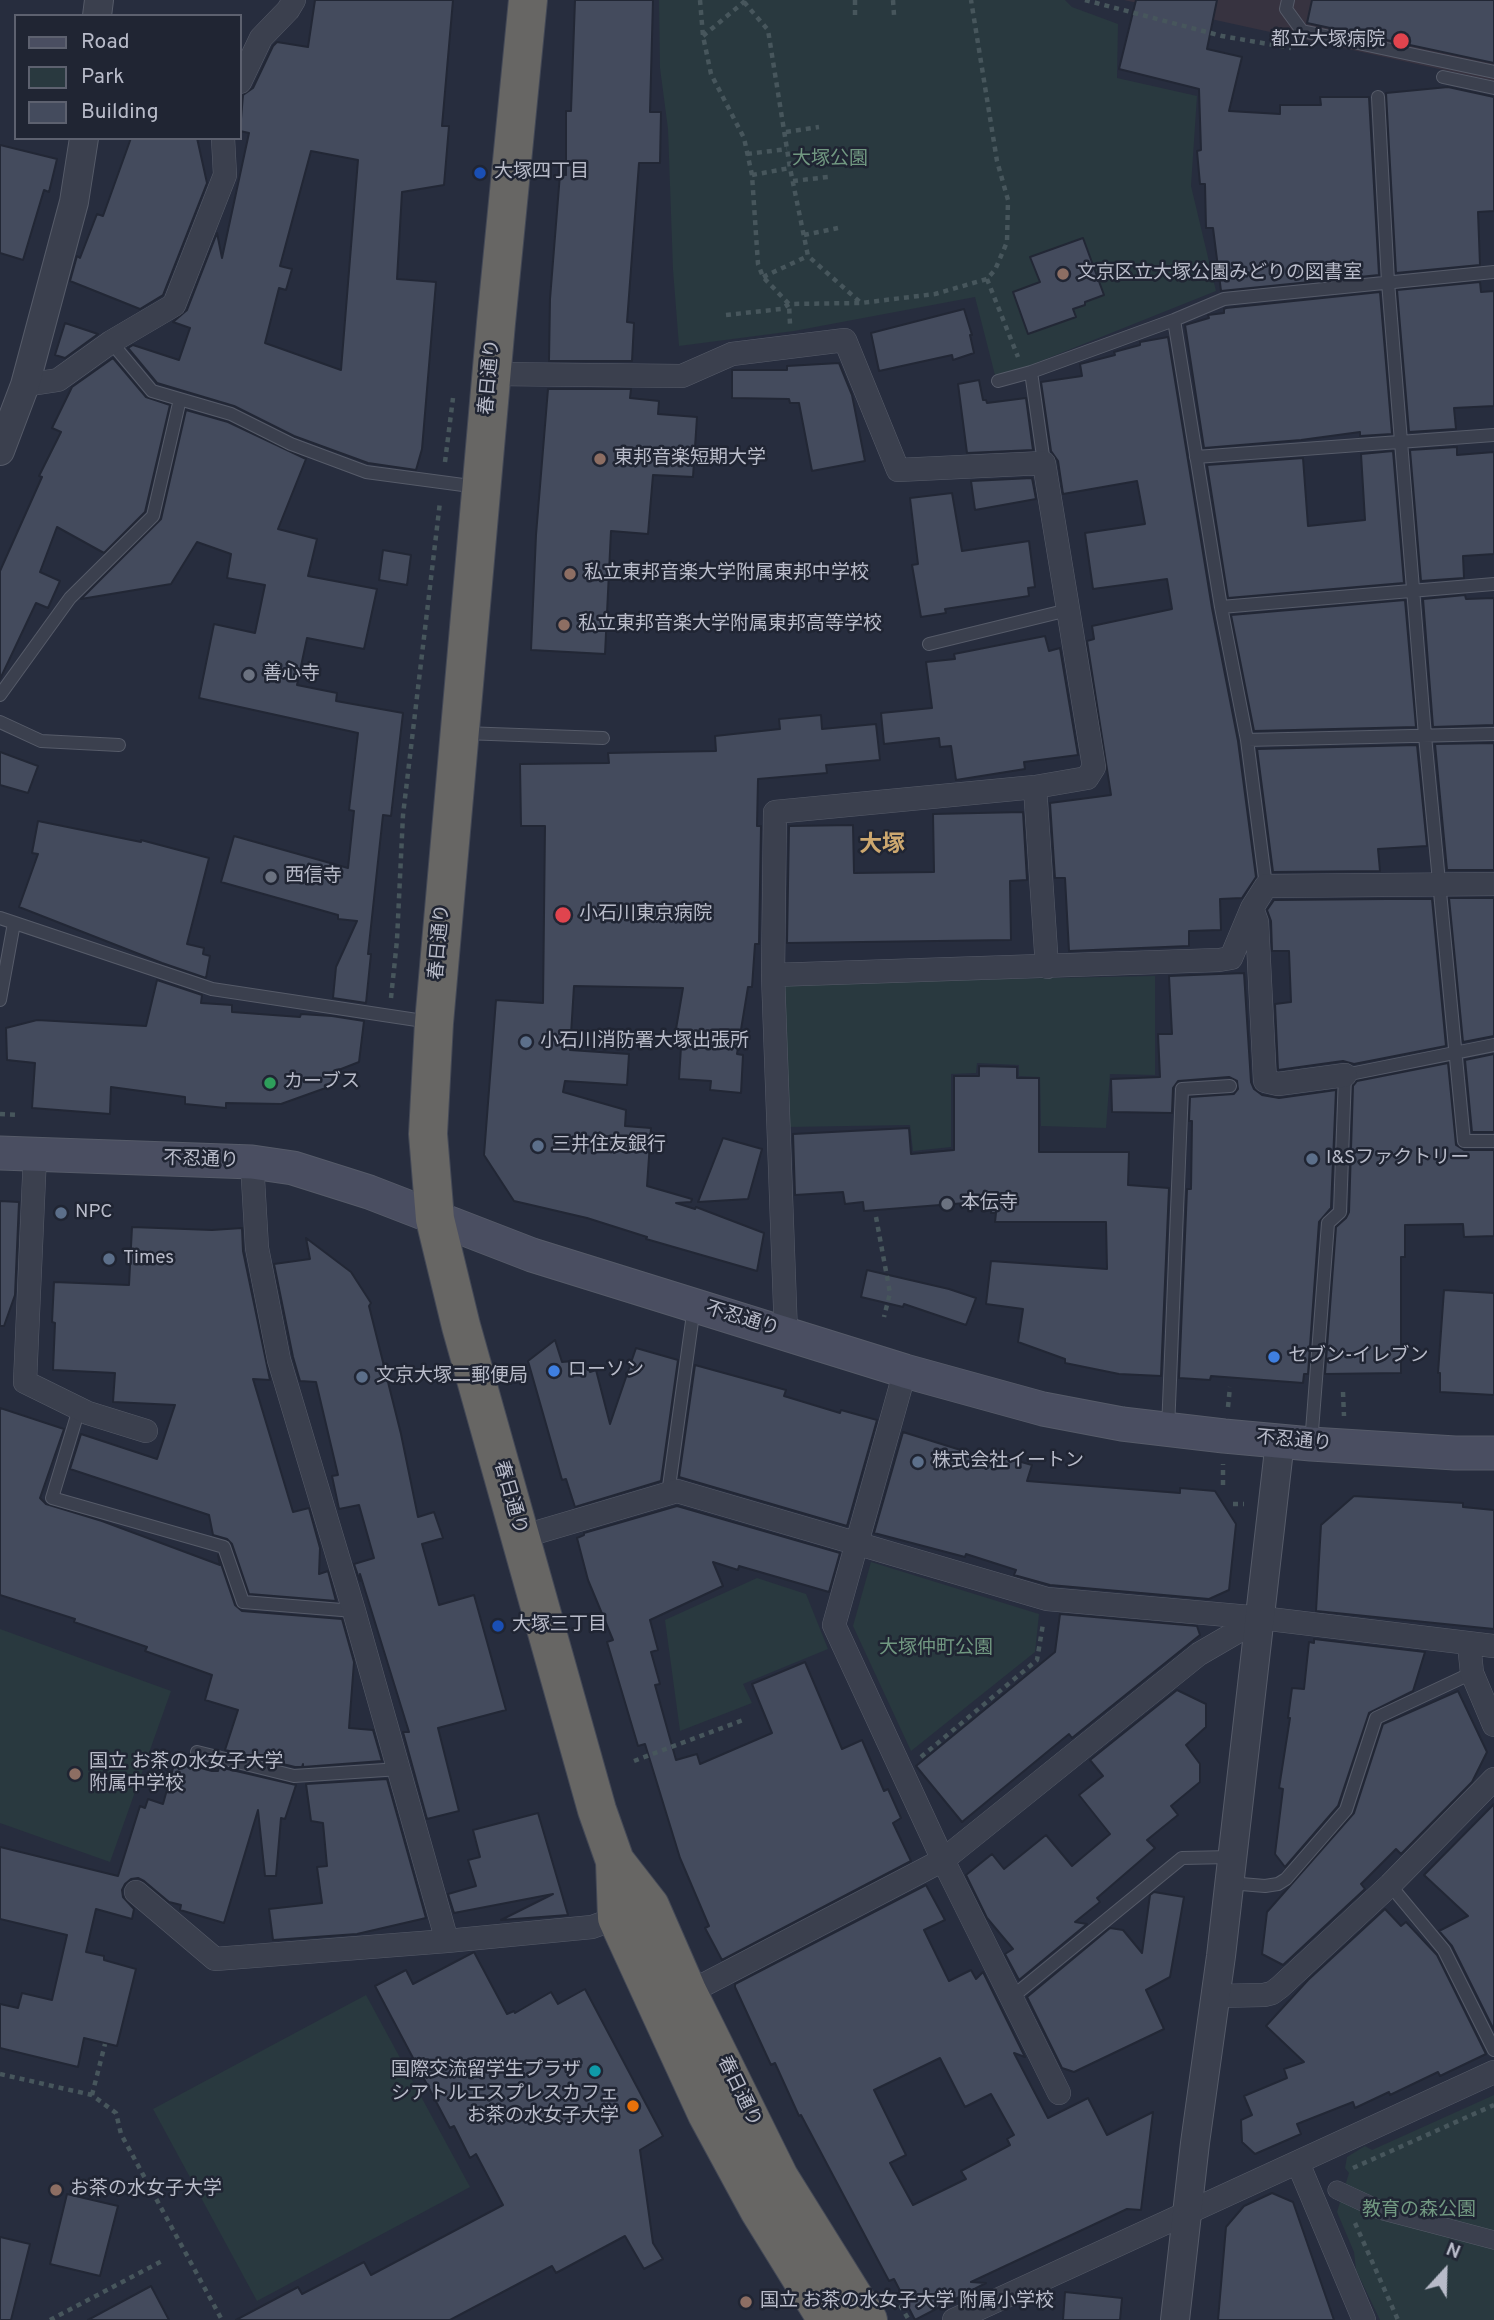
<!DOCTYPE html>
<html>
<head>
<meta charset="utf-8">
<style>
	body { margin:0 }
	#map { position:relative; width:1494px; height:2320px; overflow:hidden; background:#272d3e; font-family:Overpass,sans-serif }
	canvas { display:block }
	.legend { position:absolute; left:14px; top:14px; width:228px; height:126px; box-sizing:border-box; background:#202533; border:2px solid #5d616f; margin:0; padding:9px 12px; list-style:none; font-size:21px; color:#b8bbc9 }
	.legend li { display:flex; align-items:center; gap:14px; height:35px }
	.legend b { width:35px; border:2px solid #5d616f }
	.north { position:absolute; left:1410px; top:2236px; width:70px; height:70px; -webkit-text-stroke:5px #202533; paint-order:stroke; rotate:22deg; font-size:19px; font-weight:700; line-height:28px; text-align:center; color:#b8bbc9 }
	.north::after { content:''; display:block; margin:auto; width:24px; height:32px; background:#b8bbc9; clip-path:polygon(50% 0,100% 100%,50% 72%,0 100%) }
</style>
</head>
<body>
<div id="map">
<canvas width="1494" height="2320"></canvas>
<ul class="legend">
<li><b style="height:9px;background:#4a4e61"></b>Road</li>
<li><b style="height:19px;background:#29393f"></b>Park</li>
<li><b style="height:19px;background:#444b5d"></b>Building</li>
</ul>
<div class="north">N</div>
</div>
<script>
const g = document.querySelector('canvas').getContext('2d');
g.lineJoin = 'round';
function paint(path, color) {
  g.fillStyle = color;
  g.fill(path, 'evenodd');
}
function toPath(rows) {
  const path = new Path2D();
  for (const r of rows) {
    path.moveTo(r[0], r[1]);
    for (let i = 2; i < r.length; i += 2) path.lineTo(r[i], r[i + 1]);
  }
  return path;
}
function stroke(path, color, width, dash) {
  g.strokeStyle = color;
  g.lineWidth = width;
  g.lineCap = dash ? 'butt' : 'round';
  g.setLineDash(dash || []);
  g.stroke(path);
}
function write(font, color, halo, rows, align = 'center') {
  g.font = font + ' Overpass,"Noto Sans JP",sans-serif';
  g.lineWidth = 5;
  g.setLineDash([]);
  g.textBaseline = 'middle';
  g.strokeStyle = halo;
  g.fillStyle = color;
  for (const [text, x, y, turn = 0] of rows) {
    g.save();
    g.translate(x, y);
    g.rotate((+turn || 0) * Math.PI / 180);
    g.textAlign = isNaN(turn) ? turn : align;
    if (halo) g.strokeText(text, 0, 0);
    g.fillText(text, 0, 0);
    g.restore();
  }
}
const medical = toPath([
	[1124,0,1494,0,1494,81]
]);
const green = toPath([
	[659,0,1065,0,1072,7,1118,24,1117,78,1197,96,1191,186,1216,291,996,379,975,297,794,331,679,346,673,270,668,129,660,68],
	[1155,976,1155,1075,1110,1074,1106,1128,1041,1126,1040,1077,1019,1076,1019,1065,977,1063,976,1073,951,1074,951,1147,913,1151,910,1125,788,1127,783,989,788,983],
	[871,1562,1039,1614,1035,1652,911,1751,853,1626],
	[757,1578,806,1594,828,1649,743,1684,752,1703,680,1731,665,1620],
	[0,1629,171,1691,110,1862,0,1823],
	[366,1995,470,2187,257,2301,153,2109],
	[1494,2095,1494,2320,1380,2320,1356,2270,1354,2252,1337,2212,1349,2173,1345,2168,1347,2157,1365,2146,1372,2150]
]);
const building = toPath([
	[315,0,453,0,442,126,449,126,444,185,402,192,397,279,436,282,422,449,416,470,368,463,294,436,234,406,157,383,128,348,133,345,179,360,190,328,173,322,187,310,217,233,222,258,249,133,240,131,243,95,253,88,273,46,277,42,308,47,315,0],
	[311,151,358,160,341,370,265,343,279,288,286,290,292,269,280,266,311,151],
	[575,0,653,0,650,112,661,112,660,163,639,163,627,322,634,323,632,361,549,361,550,299,560,174,566,175,566,111,571,111,575,0],
	[1136,0,1217,0,1207,49,1242,57,1229,111,1280,114,1280,105,1321,105,1320,97,1369,97,1379,275,1221,291,1213,228,1206,228,1205,184,1200,184,1197,151,1201,150,1199,89,1119,69,1136,0],
	[1312,0,1494,0,1494,63,1307,23,1312,0],
	[1448,87,1494,97,1494,211,1478,212,1480,265,1396,273,1386,93,1448,87],
	[131,138,197,138,207,183,163,295,140,309,70,281,77,256,80,258,97,214,103,216,131,138],
	[0,145,57,159,49,192,44,190,23,260,0,253,0,145],
	[1083,238,1104,295,1085,302,1085,305,1073,309,1076,317,1028,334,1013,292,1040,282,1030,257,1083,238],
	[1480,282,1481,292,1494,291,1494,406,1454,408,1456,429,1409,432,1397,290,1480,282],
	[1380,292,1392,434,1360,436,1360,432,1301,440,1204,448,1185,325,1209,318,1208,315,1224,313,1224,309,1226,308,1380,292],
	[964,309,972,335,970,335,974,353,953,360,952,355,879,371,871,333,964,309],
	[65,323,98,334,65,358,55,355,65,323],
	[1168,337,1212,608,1238,741,1256,877,1242,898,1220,899,1221,930,1189,931,1189,946,1069,951,1065,878,1055,878,1050,803,1111,795,1087,641,1094,639,1092,626,1172,609,1167,579,1093,589,1085,533,1145,524,1137,481,1063,494,1058,461,1051,451,1041,382,1082,376,1080,364,1115,355,1114,352,1140,345,1140,342,1168,337],
	[113,358,146,397,170,405,145,512,104,553,57,527,40,572,60,581,48,608,36,603,0,679,0,571,42,477,39,476,61,432,52,428,72,387,113,358],
	[839,363,852,395,865,461,812,471,799,403,790,403,789,399,732,398,732,370,787,370,787,366,839,363],
	[979,380,983,400,986,400,987,403,1026,398,1033,450,967,453,958,384,979,380],
	[548,389,631,389,630,398,659,401,658,414,697,417,693,477,653,475,648,534,611,531,605,654,531,650,536,535,548,389],
	[186,410,228,422,306,459,278,529,317,539,308,576,377,589,364,649,307,638,297,685,337,693,336,701,403,713,391,816,383,815,368,954,371,954,366,1003,333,998,336,967,357,921,338,919,338,915,221,882,234,836,348,868,354,811,349,810,358,733,199,698,214,624,255,633,265,585,227,578,231,554,197,542,171,584,81,599,161,519,186,410],
	[1457,447,1457,455,1494,452,1494,554,1463,556,1464,578,1421,581,1410,450,1457,447],
	[1393,451,1404,583,1228,598,1207,465,1303,458,1308,526,1365,520,1361,454,1393,451],
	[1032,478,1036,499,975,510,971,481,1032,478],
	[952,493,962,551,1029,541,1035,587,1028,588,1029,596,945,609,946,613,921,617,912,565,918,564,910,498,952,493],
	[383,550,411,555,407,585,379,580,383,550],
	[1465,595,1466,599,1494,598,1494,725,1433,727,1423,599,1465,595],
	[1405,600,1416,727,1254,731,1231,615,1405,600],
	[1045,636,1049,651,1060,648,1078,755,1024,762,1025,769,956,780,951,746,940,747,939,738,884,744,881,713,932,708,926,662,955,659,954,654,1045,636],
	[821,715,822,729,876,724,880,760,826,765,827,773,758,779,757,826,761,826,759,944,755,944,752,987,748,987,737,1054,743,1055,741,1093,710,1090,711,1081,679,1079,682,1031,676,1029,683,988,574,986,570,1050,629,1054,627,1085,565,1081,563,1092,626,1110,625,1126,651,1128,647,1186,692,1199,691,1202,676,1203,695,1209,696,1207,764,1233,757,1271,646,1239,647,1237,587,1218,514,1201,484,1155,496,1000,543,1003,545,826,521,826,520,764,609,763,608,753,716,751,715,736,780,729,779,719,821,715],
	[1494,743,1494,870,1447,870,1435,744,1494,743],
	[1417,745,1427,846,1378,849,1380,871,1273,872,1257,749,1417,745],
	[0,752,38,766,28,793,0,785,0,752],
	[1023,812,1027,880,1010,881,1011,940,787,943,789,826,853,825,854,873,934,872,933,814,1023,812],
	[38,821,141,842,141,840,209,858,187,944,204,948,203,954,210,956,206,978,162,963,19,907,38,854,32,853,38,821],
	[1449,898,1494,898,1494,1036,1463,1042,1449,898],
	[1387,899,1432,899,1446,1046,1354,1064,1343,1061,1278,1070,1275,1004,1291,1002,1289,951,1272,951,1271,921,1267,910,1274,900,1387,899],
	[1244,973,1251,1082,1254,1089,1262,1095,1279,1098,1336,1090,1331,1208,1319,1222,1308,1374,1304,1374,1303,1383,1211,1376,1210,1380,1179,1378,1187,1189,1191,1189,1192,1121,1189,1121,1190,1097,1234,1094,1238,1089,1237,1081,1229,1077,1178,1081,1173,1088,1172,1113,1112,1112,1111,1079,1160,1077,1158,1034,1172,1034,1169,976,1244,973],
	[157,980,202,995,201,1003,232,1005,232,1012,300,1017,301,1014,332,1016,364,1021,359,1062,331,1073,334,1085,281,1104,226,1103,226,1108,185,1104,185,1097,111,1087,110,1114,32,1108,35,1063,7,1060,6,1028,37,1020,146,1026,157,980],
	[1494,1054,1494,1132,1472,1132,1465,1060,1494,1054],
	[1448,1063,1456,1145,1464,1150,1494,1150,1494,1236,1464,1237,1463,1224,1405,1225,1405,1257,1401,1257,1401,1373,1325,1374,1336,1227,1346,1218,1349,1212,1353,1086,1357,1081,1448,1063],
	[979,1066,1017,1067,1017,1078,1039,1078,1039,1152,1129,1152,1128,1185,1169,1188,1161,1376,1119,1374,1065,1363,1065,1359,1018,1342,1023,1309,986,1304,991,1261,1107,1269,1106,1222,995,1222,996,1213,991,1213,991,1201,864,1211,863,1202,845,1204,843,1192,795,1195,793,1134,909,1128,911,1154,954,1150,954,1076,979,1076,979,1066],
	[723,1138,762,1149,748,1199,698,1202,723,1138],
	[0,1201,19,1202,15,1295,4,1326,0,1326,0,1201],
	[132,1227,212,1230,242,1228,243,1251,270,1380,253,1379,293,1512,309,1508,320,1548,319,1574,328,1571,336,1601,249,1594,232,1544,227,1539,213,1535,209,1515,70,1469,81,1434,157,1459,175,1405,113,1402,115,1373,53,1370,55,1323,52,1322,54,1282,129,1285,132,1227],
	[306,1238,351,1272,371,1303,369,1306,401,1434,418,1517,434,1512,443,1538,422,1544,439,1605,474,1595,506,1710,438,1728,459,1811,427,1819,403,1732,409,1732,360,1574,360,1581,354,1564,374,1558,359,1505,339,1509,332,1476,338,1475,316,1382,300,1381,293,1357,274,1264,310,1259,306,1238],
	[867,1270,949,1289,976,1298,966,1325,904,1304,903,1307,861,1297,867,1270],
	[1444,1290,1494,1293,1494,1395,1440,1392,1440,1373,1438,1373,1444,1290],
	[555,1340,562,1362,573,1361,577,1371,589,1368,590,1372,596,1370,610,1424,636,1348,678,1360,661,1481,575,1507,566,1479,562,1480,528,1361,555,1340],
	[695,1365,786,1390,784,1396,840,1413,841,1410,877,1420,847,1526,679,1477,695,1365],
	[0,1408,64,1429,40,1498,46,1504,102,1521,220,1565,218,1555,235,1605,242,1611,342,1619,354,1662,349,1728,373,1730,382,1761,303,1767,303,1764,302,1767,295,1767,225,1750,238,1710,205,1700,212,1675,145,1651,147,1647,74,1622,75,1619,0,1595,0,1408],
	[903,1432,999,1462,1000,1456,1032,1465,1027,1481,1180,1493,1180,1488,1215,1491,1236,1524,1229,1590,1209,1599,1050,1585,1014,1575,1016,1570,966,1554,965,1557,874,1533,903,1432],
	[1354,1496,1463,1503,1463,1507,1494,1510,1494,1629,1316,1611,1321,1525,1354,1496],
	[677,1506,840,1553,829,1592,739,1566,738,1570,713,1562,723,1586,650,1620,658,1650,651,1652,660,1684,655,1685,676,1760,697,1754,700,1764,772,1733,752,1684,805,1662,842,1749,862,1740,884,1791,888,1789,901,1818,893,1823,911,1861,722,1960,705,1928,709,1926,680,1858,645,1744,638,1746,607,1642,613,1640,588,1580,577,1538,584,1535,584,1533,677,1506],
	[1060,1614,1197,1626,1200,1635,1072,1738,1069,1734,962,1822,916,1766,1055,1652,1060,1614],
	[1314,1639,1425,1652,1413,1691,1369,1713,1338,1806,1285,1867,1275,1854,1283,1789,1279,1788,1290,1718,1288,1718,1292,1688,1304,1689,1309,1642,1314,1643,1314,1639],
	[1177,1690,1206,1704,1206,1727,1186,1745,1200,1764,1200,1782,1171,1806,1178,1815,1147,1840,1155,1848,1097,1898,1100,1902,1075,1922,1087,1924,1019,1980,1005,1954,1013,1949,987,1918,966,1875,992,1854,1004,1869,1046,1835,1072,1866,1110,1834,1079,1795,1103,1776,1090,1760,1177,1690],
	[1458,1691,1487,1752,1472,1782,1401,1854,1396,1849,1361,1884,1365,1889,1283,1965,1262,1954,1267,1912,1354,1813,1383,1724,1458,1691],
	[175,1761,212,1771,218,1771,219,1767,296,1785,285,1819,281,1818,276,1876,265,1876,258,1810,224,1923,180,1910,181,1905,169,1902,144,1881,138,1878,131,1879,125,1884,122,1890,123,1897,134,1909,132,1919,96,1909,86,1952,104,1956,104,1960,136,1969,117,2046,84,2038,78,2067,0,2048,0,2004,18,2008,22,1993,52,2000,67,1935,0,1919,0,1847,118,1876,140,1806,145,1808,148,1799,163,1804,175,1761],
	[387,1779,426,1918,357,1934,273,1940,269,1909,322,1903,317,1867,327,1866,323,1823,311,1821,306,1784,387,1779],
	[1494,1804,1494,2030,1452,1946,1439,1931,1468,1916,1424,1875,1494,1804],
	[538,1813,568,1915,501,1920,553,1894,454,1913,448,1894,476,1886,468,1860,480,1857,473,1830,538,1813],
	[926,1885,945,1920,924,1930,949,1981,971,1970,976,1979,983,1972,1025,2057,1014,2053,1048,2118,1088,2098,1107,2135,1153,2112,1141,2210,1127,2209,971,2282,986,2283,915,2320,894,2279,889,2281,801,2115,799,2116,775,2063,771,2065,735,1987,735,1984,926,1885],
	[940,2058,965,2107,991,2094,1014,2135,1007,2139,1010,2145,961,2171,966,2179,913,2205,890,2163,906,2155,874,2090,940,2058],
	[1154,1892,1184,1897,1170,1977,1146,1990,1164,2029,1074,2072,1062,2068,1027,1997,1110,1928,1123,1930,1142,1953,1150,1895,1154,1892],
	[1385,1909,1401,1926,1406,1922,1437,1955,1486,2054,1440,2076,1438,2072,1390,2095,1389,2092,1355,2108,1353,2102,1297,2124,1301,2134,1255,2154,1242,2142,1241,2120,1252,2115,1244,2096,1287,2078,1284,2069,1304,2062,1266,2026,1308,1980,1385,1909],
	[474,1952,507,2014,514,2011,515,2013,551,1992,558,2004,585,1989,663,2136,640,2150,653,2243,663,2259,644,2269,625,2236,556,2273,552,2266,450,2320,236,2320,298,2287,302,2294,364,2262,371,2275,503,2205,476,2154,470,2158,454,2126,450,2128,375,1986,406,1970,413,1984,474,1952],
	[1272,2193,1293,2202,1334,2320,1218,2320,1226,2227,1244,2206,1272,2193],
	[67,2194,118,2206,100,2276,50,2264,67,2194],
	[0,2237,30,2244,11,2320,0,2320,0,2237],
	[151,2286,169,2320,88,2320,151,2286],
	[1065,2292,1122,2298,1120,2320,1063,2320,1065,2292]
]);
const path = toPath([
	[700,0,703,36,711,74,744,138,752,175,758,264,763,277,789,304,790,324],
	[855,0,855,20],
	[893,0,894,15],
	[1085,0,1222,36,1291,48],
	[744,2,768,30,790,168,808,256,861,303],
	[703,36,745,1],
	[786,132,819,127],
	[747,154,787,149],
	[752,175,790,168],
	[793,181,828,177],
	[804,235,838,228],
	[763,277,808,256],
	[987,279,1018,357],
	[726,315,781,309,789,304,861,303,935,294,987,279,995,270,1007,242,1008,200,997,161,971,0],
	[445,462,453,398],
	[391,998,397,940,403,815,440,502],
	[0,1114,20,1115],
	[876,1217,890,1293,884,1317],
	[1343,1392,1344,1416],
	[1228,1407,1230,1387],
	[1223,1485,1223,1464],
	[1233,1504,1244,1504],
	[921,1757,1037,1660,1043,1624],
	[634,1761,743,1720],
	[0,2074,92,2095,116,2113,121,2134,222,2320],
	[92,2095,105,2044],
	[1353,2168,1494,2105],
	[1355,2223,1398,2320],
	[900,2305,909,2320],
	[50,2320,164,2260]
]);
const service = toPath([
	[1288,0,1286,9,1302,31,1494,72],
	[1443,77,1494,88],
	[1378,97,1388,282,1425,736,1464,1141,1494,1141],
	[1174,320,1221,607,1247,740,1266,886],
	[111,342,152,391,231,414,291,444,366,472,478,487],
	[1031,372,1044,463],
	[998,381,1031,372,1174,320,1224,299,1494,272],
	[1196,457,1494,435],
	[1221,607,1494,584],
	[929,644,1068,610],
	[0,695,70,598,153,516,180,399],
	[0,722,41,741,119,745],
	[463,733,603,738],
	[1247,740,1494,734],
	[0,918,212,989,430,1022],
	[0,1000,14,923],
	[79,1409,52,1498,224,1547,243,1602,354,1611],
	[1168,1429,1182,1089,1230,1086],
	[1311,1444,1328,1223,1340,1212,1345,1075,1494,1045],
	[668,1494,694,1307],
	[197,1752,294,1776,400,1769],
	[1229,1883,1265,1886,1278,1884,1286,1879,1346,1810,1376,1718,1472,1673],
	[1390,1885,1444,1950,1494,2050],
	[1011,1998,1182,1858,1231,1857]
]);
const pedestrian = toPath([
	[1337,2190,1380,2210,1494,2240]
]);
const minor = toPath([
	[240,82,261,38,288,10,294,0],
	[492,374,682,376,732,354,845,340,898,470,1044,463,1094,767,1087,778,1035,787,775,812,773,975,786,1334],
	[25,385,58,380,111,342,174,305,225,175,223,138],
	[1035,787,1047,967],
	[773,975,1219,960,1231,958,1252,908],
	[1345,1075,1278,1084,1265,1081,1257,922,1252,908,1266,886,1494,884],
	[35,1155,25,1382,88,1413,146,1431],
	[252,1162,257,1248,279,1360,354,1611,447,1941],
	[905,1371,834,1625,943,1860,1059,2093],
	[521,1537,677,1491,1047,1599,1261,1618,1494,1646],
	[1469,1644,1472,1673,1494,1725],
	[136,1892,215,1959,447,1941,592,1927,617,1918],
	[688,1993,943,1860,1199,1654,1261,1618],
	[1215,1996,1264,1995,1272,1993,1280,1987,1390,1885,1494,1779],
	[1298,2163,1364,2320],
	[954,2320,1494,2072]
]);
const tertiary = toPath([
	[97,16,99,0],
	[0,451,25,385,74,202,84,138],
	[1175,2320,1195,2143,1221,1956,1280,1441]
]);
const secondary = toPath([
	[0,1153,252,1162,293,1168,369,1192,532,1255,905,1371,1043,1409,1122,1424,1224,1436,1311,1444,1455,1453,1494,1453]
]);
const trunk = toPath([
	[528,0,496,323,434,1023,428,1134,435,1219,461,1326,597,1810,615,1861,617,1918,707,2114,759,2210,827,2320],
	[615,1861,650,1906,688,1993,779,2177,868,2320]
]);
const markers = [
	[1401,41,9,"#e0444e"],
	[480,173,7,"#1a4fb4"],
	[1063,274,7,"#8d6e63"],
	[600,459,7,"#8d6e63"],
	[570,574,7,"#8d6e63"],
	[564,625,7,"#8d6e63"],
	[249,675,7,"#6b7280"],
	[271,877,7,"#6b7280"],
	[563,915,9,"#e0444e"],
	[526,1042,7,"#5c6f8a"],
	[270,1083,7,"#2e9e5b"],
	[538,1146,7,"#5c6f8a"],
	[1312,1159,7,"#5c6f8a"],
	[947,1204,7,"#6b7280"],
	[61,1213,7,"#5c6f8a"],
	[109,1259,7,"#5c6f8a"],
	[1274,1357,7,"#3f7fe0"],
	[554,1371,7,"#3f7fe0"],
	[362,1377,7,"#5c6f8a"],
	[918,1462,7,"#5c6f8a"],
	[498,1626,7,"#1a4fb4"],
	[75,1774,7,"#8d6e63"],
	[595,2071,7,"#0f9aa8"],
	[633,2106,7,"#e8710a"],
	[56,2190,7,"#8d6e63"],
	[746,2302,7,"#8d6e63"]
];
const poiNames = [
	["都立大塚病院",1385,41,"right"],
	["大塚四丁目",494,173],
	["文京区立大塚公園みどりの図書室",1077,274],
	["東邦音楽短期大学",614,459],
	["私立東邦音楽大学附属東邦中学校",584,574],
	["私立東邦音楽大学附属東邦高等学校",578,625],
	["善心寺",263,675],
	["西信寺",285,877],
	["小石川東京病院",579,915],
	["小石川消防署大塚出張所",540,1042],
	["カーブス",284,1083],
	["三井住友銀行",552,1146],
	["I&Sファクトリー",1326,1159],
	["本伝寺",961,1204],
	["NPC",75,1213],
	["Times",123,1259],
	["セブン-イレブン",1288,1357],
	["ローソン",568,1371],
	["文京大塚二郵便局",376,1377],
	["株式会社イートン",932,1462],
	["大塚三丁目",512,1626],
	["国立 お茶の水女子大学",89,1763],
	["附属中学校",89,1785],
	["国際交流留学生プラザ",581,2071,"right"],
	["シアトルエスプレスカフェ",619,2095,"right"],
	["お茶の水女子大学",619,2117,"right"],
	["お茶の水女子大学",70,2190],
	["国立 お茶の水女子大学 附属小学校",760,2302]
];
const parkNames = [
	["大塚公園",830,160],
	["大塚仲町公園",936,1649],
	["教育の森公園",1419,2211]
];
const streetNames = [
	["春日通り",491,377,-85],
	["春日通り",441,942,-85],
	["不忍通り",201,1161,2],
	["不忍通り",742,1320,17],
	["不忍通り",1294,1442,5],
	["春日通り",509,1498,74],
	["春日通り",738,2092,64]
];
const quarterNames = [
	["大塚",882,846]
];
paint(medical, '#373340');
paint(green, '#29393f');
paint(building, '#444b5d');
stroke(building, '#222735', 2);
stroke(service, '#565b69', 14);
stroke(pedestrian, '#565b69', 19);
stroke(minor, '#565b69', 24);
stroke(tertiary, '#565b69', 30);
stroke(secondary, '#565b69', 35);
stroke(trunk, '#434856', 40);
stroke(path, '#47565c', 4.5, [5, 5]);
stroke(service, '#3b404e', 12);
stroke(pedestrian, '#3b404e', 18);
stroke(minor, '#3b404e', 23);
stroke(tertiary, '#3b404e', 28);
stroke(secondary, '#4a4e61', 33);
stroke(trunk, '#676664', 38);
for (const [x, y, r, color] of markers) {
  const dot = new Path2D();
  dot.arc(x, y, r, 0, 2 * Math.PI);
  g.fillStyle = color;
  g.fill(dot);
  stroke(dot, '#202533', 2.5);
}
write('19px', '#b8bbc9', '#202533', poiNames, 'left');
write('19px', '#719881', '#202533', parkNames);
write('19px', '#b8bbc9', '#202533', streetNames);
write('bold 23px', '#cda86f', '#202533', quarterNames);
</script>
</body>
</html>
